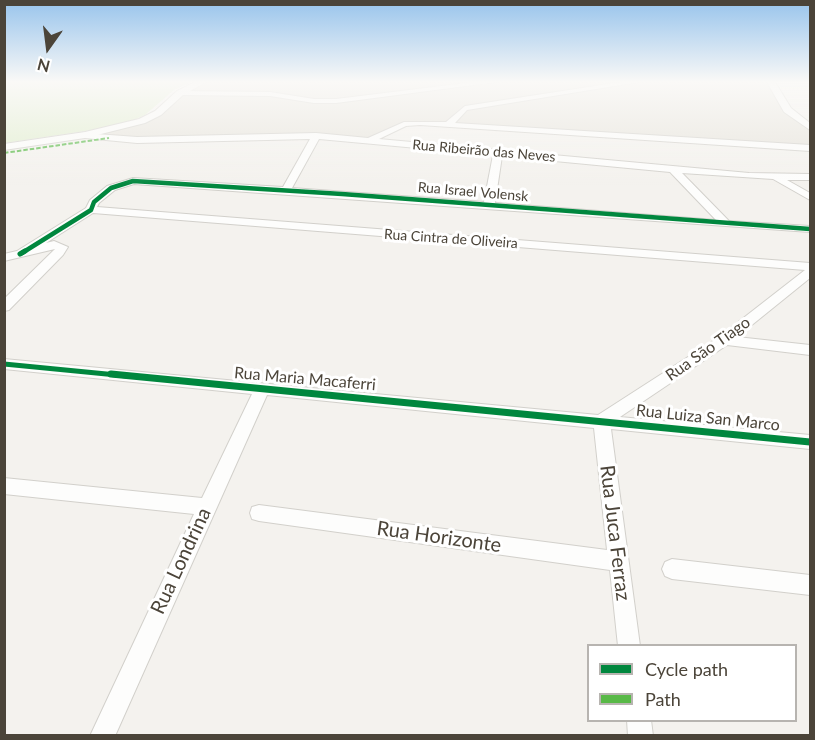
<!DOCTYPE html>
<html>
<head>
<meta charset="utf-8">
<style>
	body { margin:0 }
	#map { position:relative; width:815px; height:740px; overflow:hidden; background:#f4f2ee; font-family:Lato,sans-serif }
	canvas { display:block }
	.frame { position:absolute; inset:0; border:6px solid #4b4439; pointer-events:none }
	.legend { position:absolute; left:587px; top:644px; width:210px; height:78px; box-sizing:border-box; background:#fff; border:2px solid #b7b4b0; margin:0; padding:8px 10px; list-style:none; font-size:18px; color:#4b4439 }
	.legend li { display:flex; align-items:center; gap:12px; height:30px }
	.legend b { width:30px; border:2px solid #b7b4b0 }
	.north { position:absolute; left:18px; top:18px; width:60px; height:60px; -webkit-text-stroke:4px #fff; paint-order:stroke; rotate:194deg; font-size:16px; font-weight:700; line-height:24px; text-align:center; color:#4b4439 }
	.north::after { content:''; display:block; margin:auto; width:21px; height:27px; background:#4b4439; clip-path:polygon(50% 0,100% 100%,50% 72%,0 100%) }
</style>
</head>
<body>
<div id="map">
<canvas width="815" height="740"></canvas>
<div class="frame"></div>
<ul class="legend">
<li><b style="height:8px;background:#00873e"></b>Cycle path</li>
<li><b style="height:8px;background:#58b947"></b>Path</li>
</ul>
<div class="north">N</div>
</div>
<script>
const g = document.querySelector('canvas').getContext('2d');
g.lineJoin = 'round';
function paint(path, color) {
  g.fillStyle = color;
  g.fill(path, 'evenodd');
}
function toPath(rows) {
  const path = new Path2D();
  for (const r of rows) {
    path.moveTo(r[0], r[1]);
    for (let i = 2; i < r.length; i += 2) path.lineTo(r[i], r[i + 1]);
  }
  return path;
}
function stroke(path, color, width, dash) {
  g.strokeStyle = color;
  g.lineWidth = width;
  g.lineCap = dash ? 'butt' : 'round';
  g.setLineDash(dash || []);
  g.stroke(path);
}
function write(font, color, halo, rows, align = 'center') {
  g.font = font + ' Lato,sans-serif';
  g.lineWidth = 6;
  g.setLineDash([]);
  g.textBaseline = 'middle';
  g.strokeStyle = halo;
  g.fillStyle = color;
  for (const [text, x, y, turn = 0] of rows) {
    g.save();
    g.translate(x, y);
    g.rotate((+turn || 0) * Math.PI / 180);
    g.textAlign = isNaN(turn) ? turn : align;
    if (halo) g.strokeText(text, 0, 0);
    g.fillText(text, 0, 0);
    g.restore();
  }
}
const residential = toPath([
	[199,82,770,82,778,101,810,123,810,147,406,122,374,139,320,136,115,138,96,134,158,113]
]);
const green = toPath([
	[4,82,192,82,174,90,145,115,134,120,92,130,5,143]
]);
const minor = toPath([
	[474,82,496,82,336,103,314,103,270,96,180,95,176,93,180,91,270,92,314,99,336,99,474,82],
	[621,82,639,82,467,110,455,123,810,145,810,151,420,125,406,126,379,139,749,173,810,174,810,180,787,180,810,193,810,200,773,179,682,173,729,221,810,226,810,232,134,184,115,190,99,203,97,207,810,263,810,278,737,337,810,345,810,355,727,345,620,417,810,435,810,449,611,429,640,646,618,646,610,570,259,521,252,519,250,513,252,507,259,505,607,550,594,428,267,395,115,736,90,736,194,514,4,494,4,478,202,498,252,394,4,369,4,359,598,415,719,337,805,270,93,213,46,243,54,241,68,247,63,255,9,310,4,311,4,299,55,249,4,261,4,254,17,251,86,208,90,200,107,186,133,178,283,187,310,139,137,143,85,138,82,137,82,133,137,137,316,133,368,138,404,122,446,122,465,106,621,82],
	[319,139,493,155,484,202,292,188,319,139],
	[502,156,670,172,716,220,495,203,502,156],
	[672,559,810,575,810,595,672,579,665,576,662,569,665,562,672,559],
	[627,720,651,720,653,736,628,736,627,720]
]);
const tertiary = toPath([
	[195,82,206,82,183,95,161,115,145,123,85,138,4,150,4,144,85,132,139,119,155,111,177,91,195,82],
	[767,82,775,82,791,108,810,123,810,130,784,112,767,82]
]);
const quiet = toPath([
	[4,153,109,138]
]);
const cyclewayFar2 = toPath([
	[22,253,91,210,94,202,111,188,133,181,342,194,810,229]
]);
const cyclewayFar1 = toPath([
	[20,254,25,251],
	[4,364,127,376]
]);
const cycleway = toPath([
	[111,374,810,442]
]);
const farStreetnames = [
	["Rua Ribeirão das Neves",484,151,5],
	["Rua Israel Volensk",473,192,5],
	["Rua Cintra de Oliveira",451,239,4]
];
const streetNames = [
	["Rua São Tiago",708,349,-35],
	["Rua Maria Macaferri",305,379,5],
	["Rua Luiza San Marco",708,418,6]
];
const nearStreetnames = [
	["Rua Juca Ferraz",615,533,83],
	["Rua Horizonte",439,537,8],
	["Rua Londrina",181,561,-65]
];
paint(residential, '#e7e4dc');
paint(green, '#e1eecf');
stroke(minor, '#d2d0cb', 2);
stroke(tertiary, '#d2d0cb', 2);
paint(minor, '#fdfdfc');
paint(tertiary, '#fdfdfc');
stroke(quiet, '#58b947', 2, [4.5, 2]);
stroke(cyclewayFar2, '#00873e', 4.5);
stroke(cyclewayFar1, '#00873e', 5);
stroke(cycleway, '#00873e', 7);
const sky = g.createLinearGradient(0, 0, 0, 186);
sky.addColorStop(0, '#98c4ec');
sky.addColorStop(0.44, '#faf9f7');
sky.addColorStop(1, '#faf9f700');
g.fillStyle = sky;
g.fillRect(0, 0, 815, 186);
write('14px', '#4b4439', '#fff', farStreetnames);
write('16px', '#4b4439', '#fff', streetNames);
write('20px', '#4b4439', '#fff', nearStreetnames);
</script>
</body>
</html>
